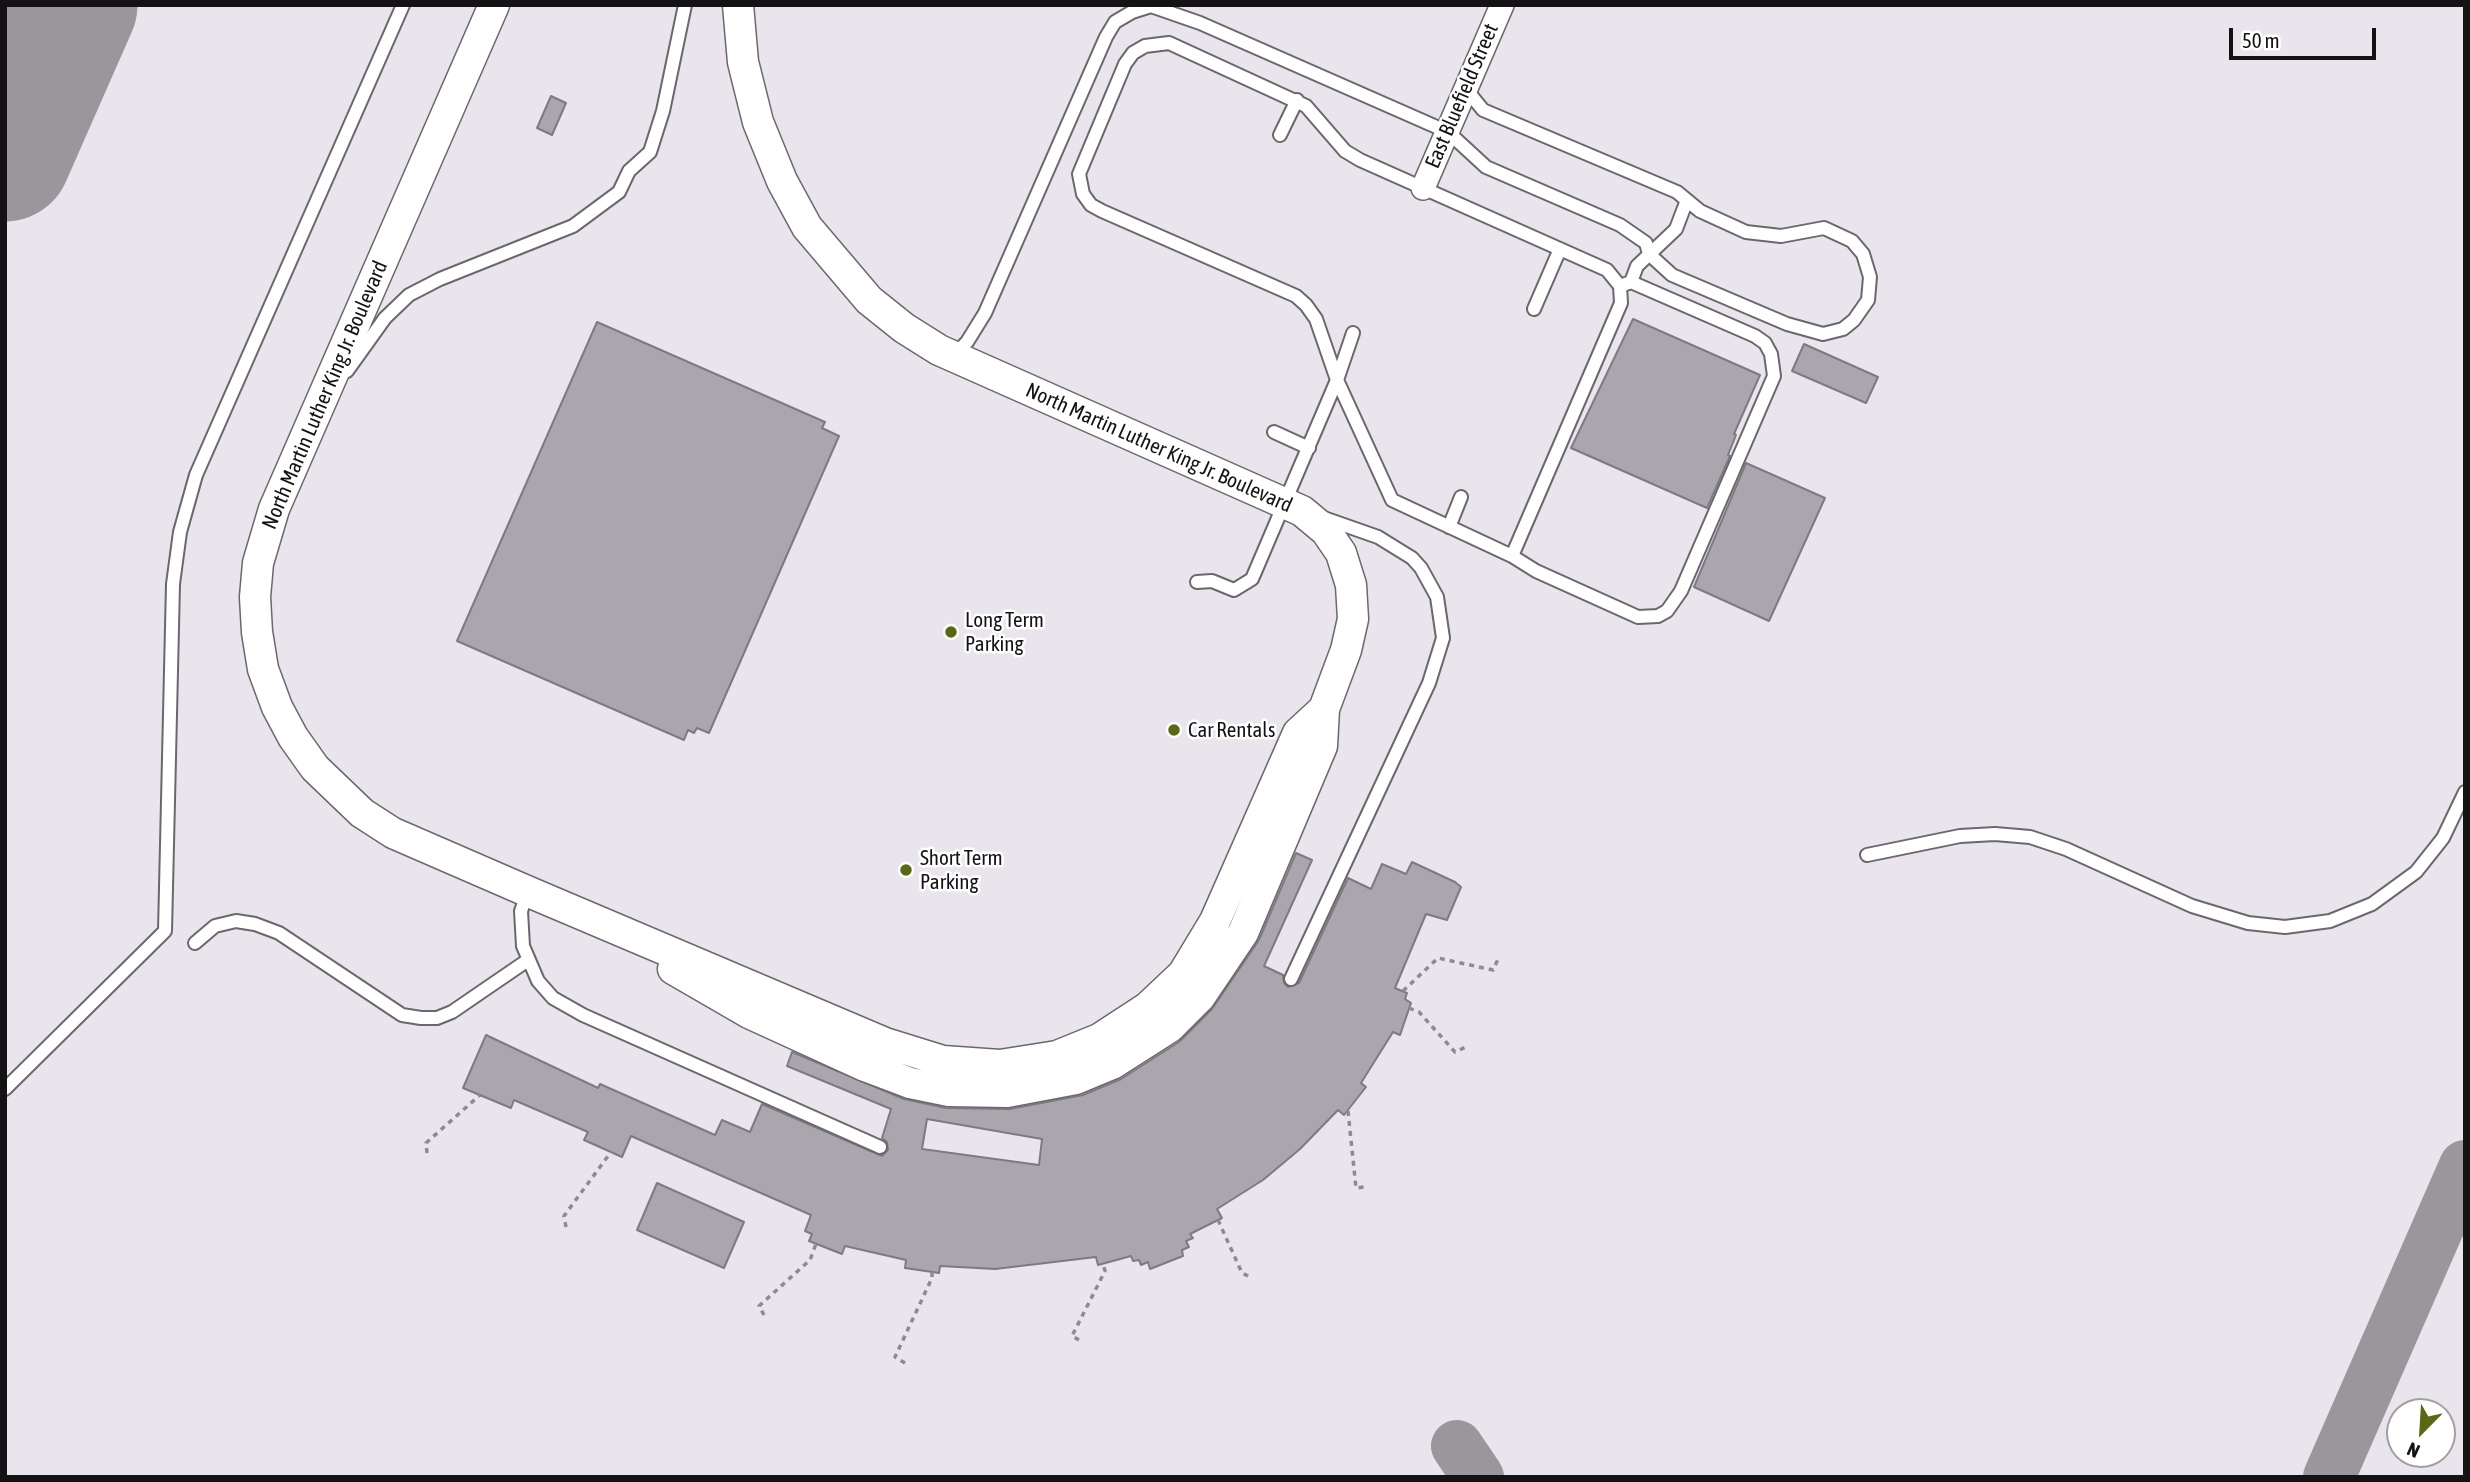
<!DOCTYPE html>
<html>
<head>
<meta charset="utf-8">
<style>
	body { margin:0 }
	#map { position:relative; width:2470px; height:1482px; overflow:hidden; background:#eae5ed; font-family:"Asap Condensed",sans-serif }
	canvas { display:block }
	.frame { position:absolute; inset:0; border:7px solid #141215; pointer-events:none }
	.north { position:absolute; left:2386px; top:1398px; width:70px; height:70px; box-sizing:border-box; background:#fff; border:2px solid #a1a0a1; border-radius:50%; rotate:204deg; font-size:19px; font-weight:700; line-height:28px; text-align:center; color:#141215 }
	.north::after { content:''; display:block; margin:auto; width:24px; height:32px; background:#596812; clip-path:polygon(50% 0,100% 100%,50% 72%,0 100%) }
	.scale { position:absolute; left:2229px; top:28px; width:147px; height:32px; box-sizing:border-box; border:4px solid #141215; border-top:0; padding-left:9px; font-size:21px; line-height:24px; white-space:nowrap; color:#141215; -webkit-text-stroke:5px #fff; paint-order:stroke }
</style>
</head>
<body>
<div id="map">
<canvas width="2470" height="1482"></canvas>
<div class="frame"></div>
<div class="north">N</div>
<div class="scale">50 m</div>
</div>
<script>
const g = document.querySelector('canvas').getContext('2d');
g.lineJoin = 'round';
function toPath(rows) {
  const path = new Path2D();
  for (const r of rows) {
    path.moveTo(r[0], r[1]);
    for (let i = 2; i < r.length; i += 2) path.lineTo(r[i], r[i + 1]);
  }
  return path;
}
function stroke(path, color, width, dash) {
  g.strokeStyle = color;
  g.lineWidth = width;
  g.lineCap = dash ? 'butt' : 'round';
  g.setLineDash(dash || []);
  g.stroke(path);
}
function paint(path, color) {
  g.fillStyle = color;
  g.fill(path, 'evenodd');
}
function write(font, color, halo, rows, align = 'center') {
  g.font = font + ' "Asap Condensed",sans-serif';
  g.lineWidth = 5;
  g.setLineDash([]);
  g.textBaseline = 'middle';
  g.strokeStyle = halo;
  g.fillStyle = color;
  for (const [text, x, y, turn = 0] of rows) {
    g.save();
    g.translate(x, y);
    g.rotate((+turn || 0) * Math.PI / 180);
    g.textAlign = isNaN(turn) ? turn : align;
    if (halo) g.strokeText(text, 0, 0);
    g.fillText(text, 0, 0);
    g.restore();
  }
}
const taxiway = toPath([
	[1457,1446,1478,1477],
	[2329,1477,2465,1166]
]);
const runway = toPath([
	[5,155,71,5]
]);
const building = toPath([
	[551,96,566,103,552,135,537,128,551,96],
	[1633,319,1760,375,1734,434,1736,435,1728,455,1730,456,1707,508,1571,448,1633,319],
	[597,322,825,422,822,428,839,436,709,733,697,728,694,733,688,730,684,740,457,641,597,322],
	[1804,344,1878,377,1866,403,1792,371,1804,344],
	[1746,463,1825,498,1769,621,1694,587,1746,463],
	[1296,853,1312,860,1264,966,1283,975,1284,983,1288,987,1299,983,1348,878,1371,889,1382,864,1406,874,1412,862,1455,882,1461,887,1447,920,1426,914,1395,988,1407,993,1405,999,1411,1003,1400,1035,1393,1032,1361,1083,1366,1087,1344,1115,1338,1110,1300,1149,1263,1180,1217,1209,1222,1218,1190,1234,1193,1238,1186,1241,1189,1247,1182,1250,1183,1256,1150,1269,1148,1262,1141,1265,1139,1260,1133,1261,1131,1256,1098,1265,1096,1257,995,1269,940,1266,939,1273,905,1268,906,1260,845,1246,842,1254,809,1241,812,1234,805,1231,811,1215,631,1136,622,1157,584,1140,588,1132,514,1100,511,1108,463,1088,486,1035,598,1088,600,1084,715,1135,722,1120,750,1132,762,1104,882,1156,888,1150,887,1142,882,1138,891,1109,787,1066,792,1052,904,1099,946,1108,1010,1109,1083,1095,1121,1079,1179,1042,1212,1009,1259,940,1296,853],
	[927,1119,1042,1139,1039,1165,922,1149,927,1119],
	[657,1183,744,1222,724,1268,637,1230,657,1183]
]);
const path = toPath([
	[1403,991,1438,958,1493,970,1499,957],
	[1409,1008,1419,1012,1455,1052,1466,1047],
	[1348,1111,1356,1188,1364,1187],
	[427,1153,426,1143,480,1095],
	[1218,1220,1242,1273,1250,1277],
	[566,1227,564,1216,611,1152],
	[764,1315,759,1306,810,1260,816,1244],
	[1079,1340,1072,1336,1105,1271,1103,1263],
	[905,1363,895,1357,932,1278,932,1272]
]);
const service = toPath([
	[1169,43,1306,106,1345,151,1360,160,1607,270,1620,286,1621,303,1512,556,1392,500,1337,380,1316,319,1306,305,1296,296,1102,211,1091,205,1083,194,1079,174,1125,64,1133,53,1145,46,1169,43],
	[1280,135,1297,100],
	[1631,282,1637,266,1676,229,1687,200],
	[1534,309,1560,249],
	[953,356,967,342,985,313,1106,37,1115,22,1132,12,1151,6,1200,23,1448,132,1486,167,1620,225,1646,243,1649,254,1672,275,1787,324,1823,334,1843,329,1854,320,1868,300,1870,277,1863,254,1852,241,1824,228,1781,236,1746,232,1700,211,1677,192,1483,110,1466,89],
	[347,371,385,318,409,295,440,279,573,226,619,192,629,171,650,152,663,111,685,5],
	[1274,432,1309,448],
	[1449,527,1461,497],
	[1512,556,1536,571,1638,617,1658,616,1667,611,1681,591,1774,376,1771,354,1765,343,1755,336,1631,282,1620,286],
	[1197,582,1212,581,1234,590,1252,579,1337,380,1353,333],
	[1867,855,1960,836,1995,834,2030,837,2066,849,2192,906,2248,923,2285,927,2330,921,2372,904,2416,872,2443,838,2465,792],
	[528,892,521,911,523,946,538,981,553,998,583,1015,880,1147],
	[195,943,215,926,236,921,255,924,279,933,402,1015,421,1018,437,1018,452,1012,528,960],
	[1291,979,1429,683,1443,638,1437,597,1421,568,1412,558,1378,537,1321,517],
	[5,1089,165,931,173,584,180,532,196,475,403,5]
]);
const minor = toPath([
	[1423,188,1502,5]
]);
const tertiary = toPath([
	[494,5,274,509,258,563,255,597,257,632,263,669,277,707,293,737,315,768,362,813,393,833,529,892,885,1043,943,1061,1000,1065,1057,1056,1099,1039,1148,1007,1183,974,1215,921,1298,733,1324,709],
	[673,969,749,1013,865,1066,910,1083,949,1091,1007,1092,1076,1079,1112,1064,1170,1027,1200,997,1243,933,1322,746,1324,709,1346,650,1353,619,1351,585,1341,553,1326,531,1302,511,939,350,904,328,869,300,807,227,782,181,758,122,743,62,738,5]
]);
const markers = [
	[951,632,7,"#596812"],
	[1174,730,7,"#596812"],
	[906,870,7,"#596812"]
];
const streetNames = [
	["East Bluefield Street",1462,96,-67],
	["North Martin Luther King Jr. Boulevard",325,395,-67],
	["North Martin Luther King Jr. Boulevard",1159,448,24]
];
const poiNames = [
	["Long Term",965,620],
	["Parking",965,644],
	["Car Rentals",1188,730],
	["Short Term",920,858],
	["Parking",920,882]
];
stroke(taxiway, '#9a969c', 52);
stroke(runway, '#9a969c', 133);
paint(building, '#aba6ad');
stroke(building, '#7f7a81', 2);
stroke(service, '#6b676e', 16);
stroke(minor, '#6b676e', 26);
stroke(tertiary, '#6b676e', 33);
stroke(path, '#8e8a90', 3.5, [5, 5]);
stroke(service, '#fff', 12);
stroke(minor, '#fff', 23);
stroke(tertiary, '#fff', 30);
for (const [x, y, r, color] of markers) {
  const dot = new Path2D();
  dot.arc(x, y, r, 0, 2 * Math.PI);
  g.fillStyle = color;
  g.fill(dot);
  stroke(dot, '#fff', 2.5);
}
write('21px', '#141215', '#fff', streetNames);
write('21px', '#141215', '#fff', poiNames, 'left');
</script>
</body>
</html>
